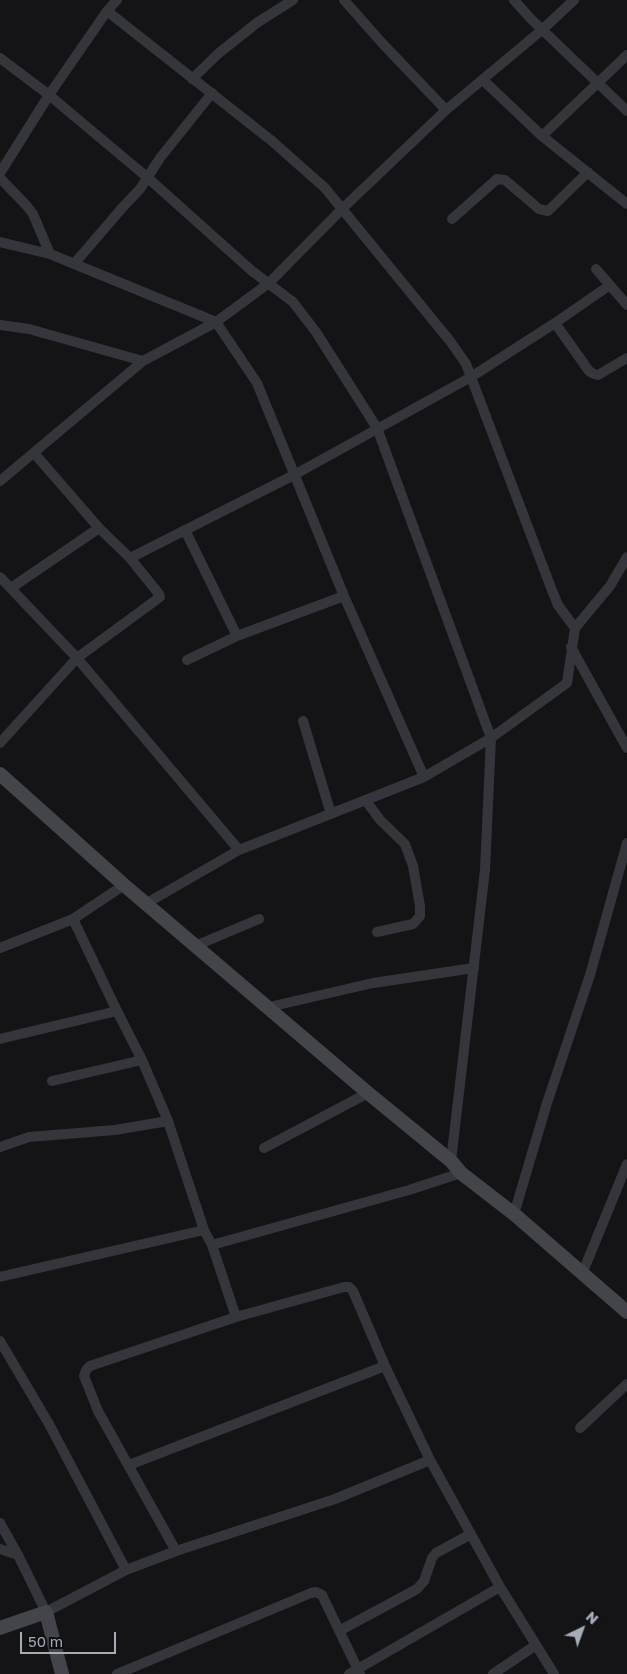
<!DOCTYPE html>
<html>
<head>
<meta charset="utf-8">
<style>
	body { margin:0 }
	#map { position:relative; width:627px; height:1674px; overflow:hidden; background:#141416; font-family:"Golos Text",sans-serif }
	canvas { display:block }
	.north { position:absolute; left:557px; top:1604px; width:50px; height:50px; -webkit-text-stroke:4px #0f0f11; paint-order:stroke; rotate:42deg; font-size:14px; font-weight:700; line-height:20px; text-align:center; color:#a5abb7 }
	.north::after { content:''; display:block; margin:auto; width:18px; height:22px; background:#a5abb7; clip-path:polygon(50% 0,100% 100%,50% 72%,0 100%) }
	.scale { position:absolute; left:20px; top:1632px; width:96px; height:22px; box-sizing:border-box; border:2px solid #a5abb7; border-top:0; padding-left:6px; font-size:15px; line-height:18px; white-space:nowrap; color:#a5abb7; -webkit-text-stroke:4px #0f0f11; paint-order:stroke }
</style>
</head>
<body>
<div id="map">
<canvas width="627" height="1674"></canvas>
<div class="north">N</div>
<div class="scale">50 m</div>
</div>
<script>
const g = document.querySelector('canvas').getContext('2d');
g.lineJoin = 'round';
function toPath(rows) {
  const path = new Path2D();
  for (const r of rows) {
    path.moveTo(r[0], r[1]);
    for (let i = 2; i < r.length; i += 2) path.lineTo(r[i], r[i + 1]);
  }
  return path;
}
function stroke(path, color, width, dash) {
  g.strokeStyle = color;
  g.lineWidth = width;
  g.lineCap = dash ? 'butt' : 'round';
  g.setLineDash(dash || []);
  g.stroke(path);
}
const street = toPath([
	[344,0,382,43,446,110],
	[514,0,530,18,627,111],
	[107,11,272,141,325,188,450,341,466,364,553,593,558,605,575,628],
	[0,58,49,95,148,178,252,271,293,302,316,332,377,428,491,738,485,870,451,1161],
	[192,79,219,53,258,22,293,0],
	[483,80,542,136,627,204],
	[542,136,627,55],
	[0,173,49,95,107,11,117,0],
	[0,178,26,205,33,214,50,254],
	[452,219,497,179,505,180,539,209,548,211,588,172],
	[0,242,50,254,216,322,257,383,344,596,424,777],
	[74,264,122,208,140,189,160,158,212,93],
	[596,269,627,305],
	[555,323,589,371,594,374,598,375,627,358],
	[0,325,29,329,143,361],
	[34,453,99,528,130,558,294,475,471,377,555,323,610,285],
	[0,481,143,361,216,322,269,283,343,208,446,110,543,29,574,0],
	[185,530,237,636],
	[0,577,77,658,239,850],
	[11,588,99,528],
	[571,647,627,748],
	[187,660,237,636,344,596],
	[303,721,331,814],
	[0,743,77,658,160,597,159,594,130,558],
	[366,801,381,821,405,844,413,866,420,906,420,916,413,924,377,932],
	[147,903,239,850,424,777,491,738,567,683,575,628,610,586,627,557],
	[73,919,117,1011,142,1060,168,1121,204,1230,212,1245,236,1317],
	[195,946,259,919],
	[0,948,73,919,124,885],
	[269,1007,373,983,474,968],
	[0,1039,117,1011],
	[52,1081,142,1060],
	[0,1147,29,1137,115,1130,168,1121],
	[264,1148,368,1093],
	[514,1214,547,1103,590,975,627,843],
	[212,1245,409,1190,461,1173],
	[582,1274,627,1164],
	[0,1277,204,1230],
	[0,1341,49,1424,126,1570],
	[580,1428,627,1384],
	[129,1465,385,1366],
	[0,1523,18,1555,46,1612,126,1570,176,1551,335,1499,430,1460],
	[0,1549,18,1555],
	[176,1551,98,1411,84,1376,86,1370,90,1366,236,1317,344,1287,349,1287,353,1291,385,1366,430,1460,500,1587,554,1674],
	[339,1631,417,1589,424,1581,432,1558,436,1553,471,1534],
	[117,1674,311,1593,316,1592,322,1595,360,1674],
	[349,1674,500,1587],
	[493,1674,536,1645]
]);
const secondary = toPath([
	[0,774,124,885,368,1093,451,1161,461,1173,514,1214,627,1312],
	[0,1628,46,1612,62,1674]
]);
stroke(street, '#35363b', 10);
stroke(secondary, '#43454b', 14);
</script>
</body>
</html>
